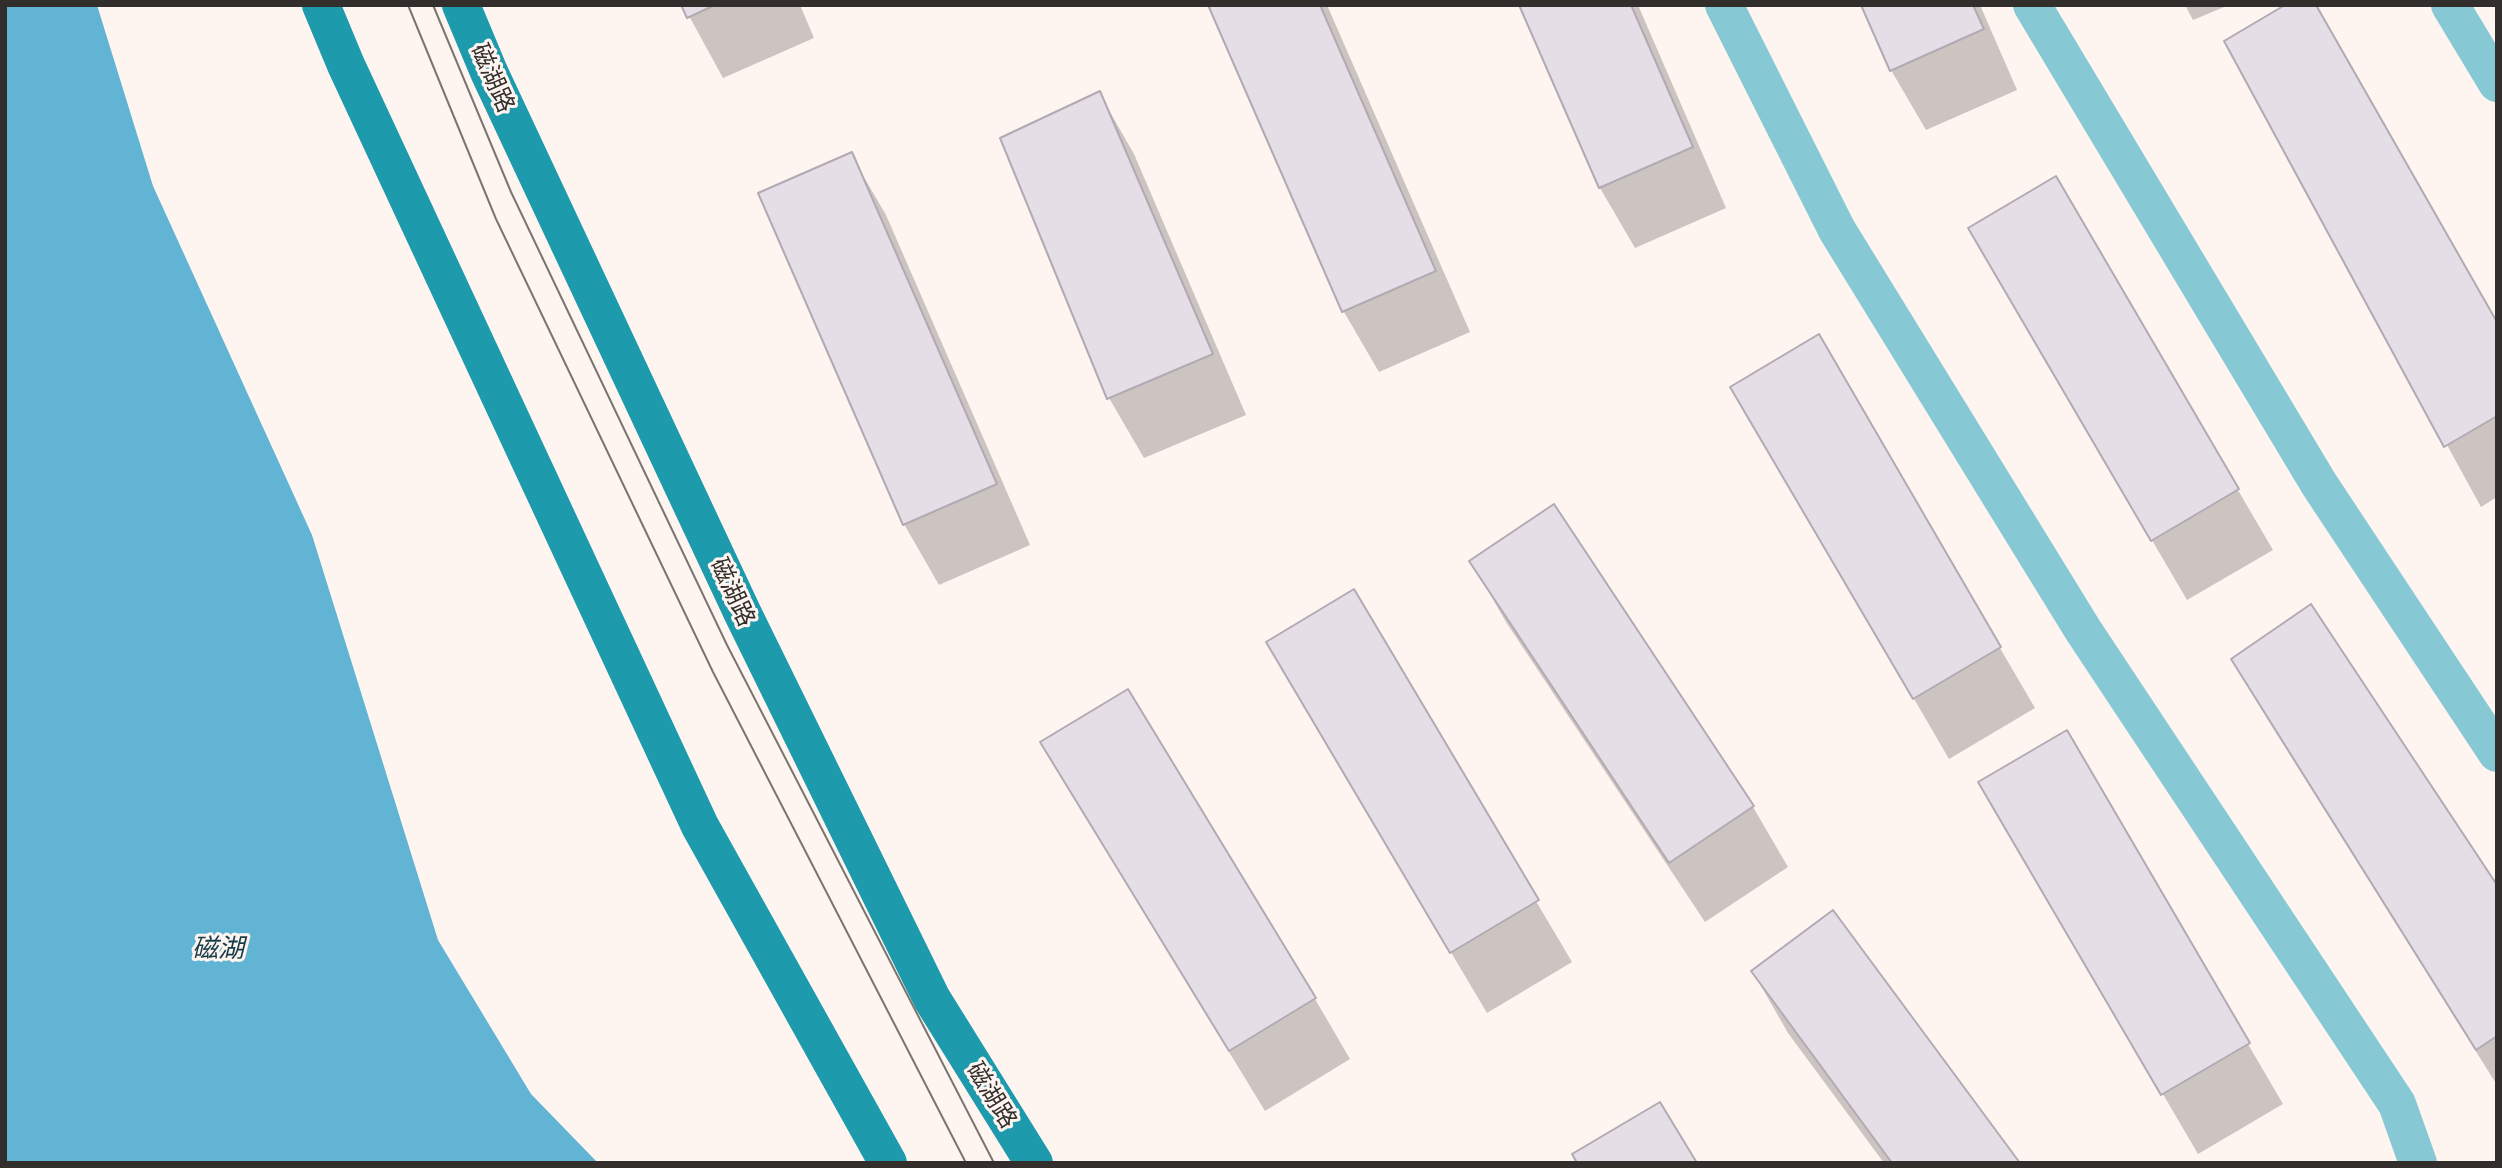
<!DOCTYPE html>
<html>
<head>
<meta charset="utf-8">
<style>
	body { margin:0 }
	#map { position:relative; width:2502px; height:1168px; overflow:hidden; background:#fef5f1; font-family:"Exo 2",sans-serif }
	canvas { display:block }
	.frame { position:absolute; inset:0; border:7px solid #322e2c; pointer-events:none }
</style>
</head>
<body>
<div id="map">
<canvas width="2502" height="1168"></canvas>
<div class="frame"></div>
</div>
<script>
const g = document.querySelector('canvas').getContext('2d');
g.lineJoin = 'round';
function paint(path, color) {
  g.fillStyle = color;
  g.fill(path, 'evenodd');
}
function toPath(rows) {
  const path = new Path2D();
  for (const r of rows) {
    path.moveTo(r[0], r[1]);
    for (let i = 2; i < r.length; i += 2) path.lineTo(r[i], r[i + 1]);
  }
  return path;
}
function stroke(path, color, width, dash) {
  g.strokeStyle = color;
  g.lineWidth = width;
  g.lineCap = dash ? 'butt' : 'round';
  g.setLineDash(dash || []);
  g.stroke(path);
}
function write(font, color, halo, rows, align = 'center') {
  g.font = font + ' "Exo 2","Noto Sans SC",sans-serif';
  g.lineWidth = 6;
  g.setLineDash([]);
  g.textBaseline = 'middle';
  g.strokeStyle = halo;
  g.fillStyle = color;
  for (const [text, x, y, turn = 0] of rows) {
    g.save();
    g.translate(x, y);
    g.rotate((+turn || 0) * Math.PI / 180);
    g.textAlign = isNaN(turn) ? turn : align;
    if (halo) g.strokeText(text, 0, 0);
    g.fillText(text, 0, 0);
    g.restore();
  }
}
const water = toPath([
	[5,5,97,5,153,186,312,535,438,940,531,1094,598,1163,5,1163]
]);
const shadow = toPath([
	[683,5,800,5,814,38,723,78],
	[1210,5,1327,5,1470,332,1379,372,1344,312],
	[1521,5,1638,5,1726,208,1635,248,1600,188],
	[1863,5,1980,5,2017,90,1926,130,1891,70],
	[2185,5,2229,5,2193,20],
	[2226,42,2497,325,2497,497,2481,507],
	[1099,93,1134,154,1246,415,1144,458,1109,398],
	[851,155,886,215,1030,545,939,585,904,524],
	[2056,179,2273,550,2187,600,1970,229],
	[1818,337,2035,708,1949,759,1733,387],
	[1471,561,1753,807,1788,867,1705,922,1506,622],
	[1353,592,1572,962,1487,1013,1303,703],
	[2233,660,2497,889,2497,1085,2268,720],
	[2066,733,2283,1104,2198,1154,1981,783],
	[1078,804,1315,999,1350,1059,1265,1111],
	[1753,972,2018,1163,1884,1163,1788,1033]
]);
const building = toPath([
	[681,5,715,5,687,18,681,5],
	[1208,5,1320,5,1436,271,1342,312,1208,5],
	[1519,5,1631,5,1693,147,1599,188,1519,5],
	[1861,5,1973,5,1984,29,1890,71,1861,5],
	[2285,5,2316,5,2497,322,2497,416,2444,447,2224,41,2285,5],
	[1100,91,1213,354,1107,399,1000,138,1100,91],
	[852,152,997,484,903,525,758,193,852,152],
	[2056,176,2239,489,2151,541,1968,228,2056,176],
	[1819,334,2001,647,1913,699,1730,387,1819,334],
	[1554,504,1754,806,1669,863,1469,561,1554,504],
	[1354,589,1539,900,1450,953,1266,642,1354,589],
	[2311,604,2497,885,2497,1036,2476,1050,2231,659,2311,604],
	[1128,689,1316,998,1229,1051,1040,742,1128,689],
	[2067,730,2250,1043,2161,1095,1978,782,2067,730],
	[1833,910,2020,1163,1892,1163,1751,971,1833,910],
	[1660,1102,1697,1163,1577,1163,1572,1154,1660,1102]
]);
const minor = toPath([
	[1724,5,1837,230,2083,630,2397,1104,2418,1163],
	[2032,5,2319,484,2497,753],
	[2450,5,2497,83]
]);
const major = toPath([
	[321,5,346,65,700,826,888,1163],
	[461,5,489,72,743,614,932,999,1034,1163]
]);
const tram = toPath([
	[408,5,496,219,713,672,966,1163],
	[433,5,511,192,727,645,994,1163]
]);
const streetNames = [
	["磁湖路",493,78,66],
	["磁湖路",733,592,65],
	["磁湖路",992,1095,58]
];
const waterNames = [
	["磁湖",218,948]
];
paint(water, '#62b4d4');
paint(shadow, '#0003');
paint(building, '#e6dee7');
stroke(building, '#b1aab2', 2);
stroke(minor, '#87c8d5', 38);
stroke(major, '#1e9aad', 38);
stroke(tram, '#7b7572', 2);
write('24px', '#322e2c', '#fef5f1', streetNames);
write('italic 26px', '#163c4a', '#fef5f1', waterNames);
</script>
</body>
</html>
